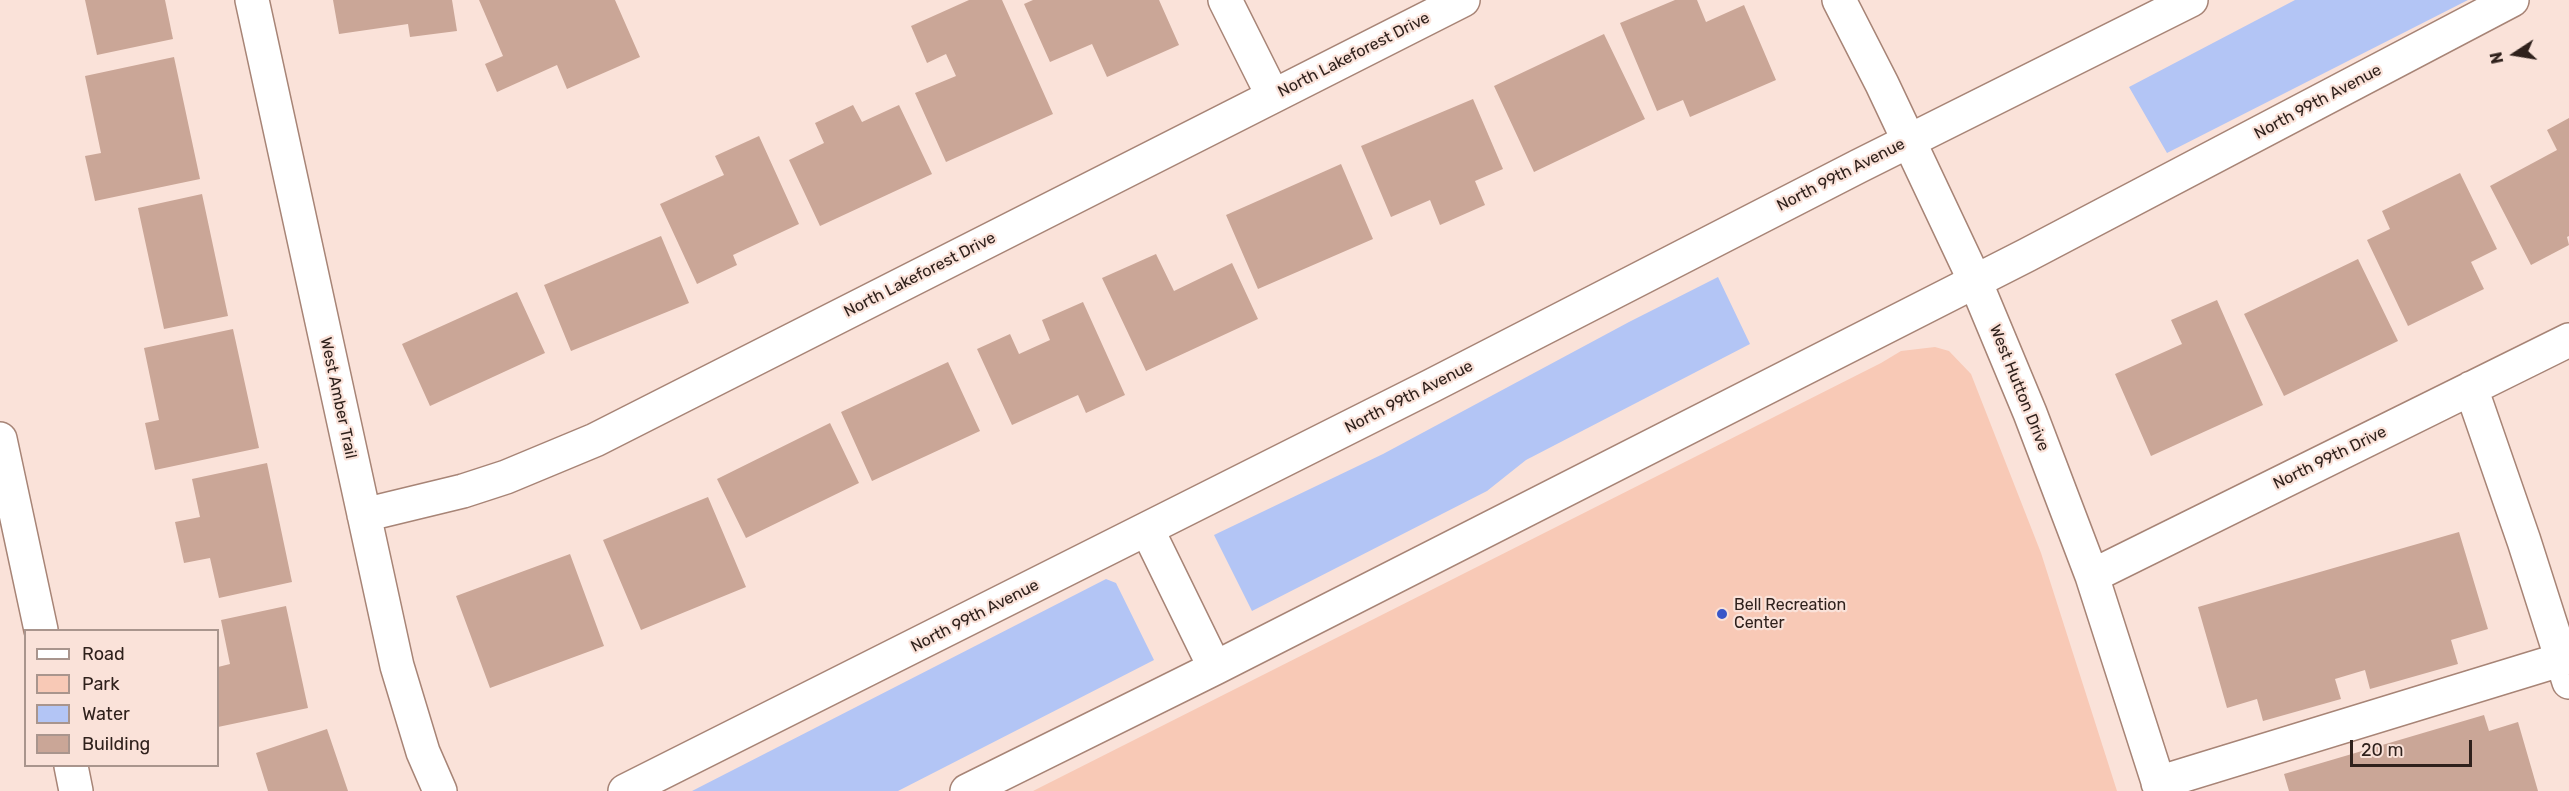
<!DOCTYPE html>
<html>
<head>
<meta charset="utf-8">
<style>
	body { margin:0 }
	#map { position:relative; width:2569px; height:791px; overflow:hidden; background:#fae2d9; font-family:Rubik,sans-serif }
	canvas { display:block }
	.legend { position:absolute; left:24px; top:629px; width:195px; height:138px; box-sizing:border-box; background:#fae2d9; border:2px solid #a9958d; margin:0; padding:8px 10px; list-style:none; font-size:18px; color:#2f211c }
	.legend li { display:flex; align-items:center; gap:12px; height:30px }
	.legend b { width:30px; border:2px solid #a9958d }
	.north { position:absolute; left:2485px; top:24px; width:60px; height:60px; -webkit-text-stroke:4px #fae2d9; paint-order:stroke; rotate:258deg; font-size:16px; font-weight:700; line-height:24px; text-align:center; color:#2f211c }
	.north::after { content:''; display:block; margin:auto; width:21px; height:27px; background:#2f211c; clip-path:polygon(50% 0,100% 100%,50% 72%,0 100%) }
	.scale { position:absolute; left:2350px; top:740px; width:122px; height:27px; box-sizing:border-box; border:3px solid #2f211c; border-top:0; padding-left:8px; font-size:18px; line-height:21px; white-space:nowrap; color:#2f211c; -webkit-text-stroke:4px #fae2d9; paint-order:stroke }
</style>
</head>
<body>
<div id="map">
<canvas width="2569" height="791"></canvas>
<ul class="legend">
<li><b style="height:8px;background:#fff"></b>Road</li>
<li><b style="height:16px;background:#f8c9b6"></b>Park</li>
<li><b style="height:16px;background:#b3c5f5"></b>Water</li>
<li><b style="height:16px;background:#caa697"></b>Building</li>
</ul>
<div class="north">N</div>
<div class="scale">20 m</div>
</div>
<script>
const g = document.querySelector('canvas').getContext('2d');
g.lineJoin = 'round';
function paint(path, color) {
  g.fillStyle = color;
  g.fill(path, 'evenodd');
}
function toPath(rows) {
  const path = new Path2D();
  for (const r of rows) {
    path.moveTo(r[0], r[1]);
    for (let i = 2; i < r.length; i += 2) path.lineTo(r[i], r[i + 1]);
  }
  return path;
}
function stroke(path, color, width, dash) {
  g.strokeStyle = color;
  g.lineWidth = width;
  g.lineCap = dash ? 'butt' : 'round';
  g.setLineDash(dash || []);
  g.stroke(path);
}
function write(font, color, halo, rows, align = 'center') {
  g.font = font + ' Rubik,sans-serif';
  g.lineWidth = 4.5;
  g.setLineDash([]);
  g.textBaseline = 'middle';
  g.strokeStyle = halo;
  g.fillStyle = color;
  for (const [text, x, y, turn = 0] of rows) {
    g.save();
    g.translate(x, y);
    g.rotate((+turn || 0) * Math.PI / 180);
    g.textAlign = isNaN(turn) ? turn : align;
    if (halo) g.strokeText(text, 0, 0);
    g.fillText(text, 0, 0);
    g.restore();
  }
}
const green = toPath([
	[1935,347,1949,351,1971,374,2041,553,2117,791,1033,791,1881,363,1901,351]
]);
const water = toPath([
	[2295,0,2468,0,2167,153,2129,87],
	[1718,277,1750,344,1526,460,1487,491,1252,611,1214,535,1383,454,1629,322],
	[1106,579,1116,583,1154,660,898,791,692,791]
]);
const building = toPath([
	[85,0,165,0,173,39,97,55],
	[333,0,452,0,457,31,410,37,408,24,339,34],
	[479,0,615,0,640,57,567,89,557,65,497,92,485,64,503,56],
	[969,0,1002,0,1053,114,946,162,915,93,956,76,946,54,927,63,911,26],
	[1033,0,1159,0,1179,45,1107,77,1092,44,1050,62,1024,4],
	[1675,0,1697,0,1706,22,1744,5,1776,80,1690,117,1683,100,1657,111,1620,23],
	[1604,34,1645,119,1534,172,1494,86],
	[174,57,200,179,95,201,85,156,101,153,85,76],
	[1473,99,1503,169,1475,181,1485,205,1440,225,1430,200,1391,217,1361,146],
	[853,105,862,122,899,105,932,174,820,226,789,160,824,143,815,123],
	[2569,118,2569,236,2567,237,2569,245,2531,265,2490,186,2557,150,2547,130],
	[759,136,799,224,733,255,737,265,697,284,660,204,724,175,715,156],
	[1341,164,1373,239,1258,289,1226,215],
	[2460,173,2497,249,2471,262,2484,289,2408,326,2367,240,2390,229,2382,211],
	[202,194,228,316,164,329,138,208],
	[661,236,689,303,571,351,544,285],
	[1156,254,1174,291,1232,263,1258,319,1146,371,1102,278],
	[2358,259,2398,341,2284,396,2244,314],
	[517,292,545,353,430,406,402,344],
	[2217,300,2263,405,2151,456,2115,374,2182,344,2171,320],
	[1083,302,1125,395,1086,413,1078,395,1012,425,977,349,1010,334,1019,354,1050,340,1042,320],
	[233,329,259,448,155,470,145,423,159,420,144,348],
	[948,362,980,431,872,481,841,412],
	[830,423,859,483,746,538,717,479],
	[267,463,292,582,219,598,210,558,184,563,175,522,200,517,192,479],
	[708,497,746,587,641,630,603,540],
	[2459,532,2488,629,2451,640,2458,664,2370,689,2365,670,2335,679,2341,699,2263,721,2257,699,2227,708,2198,607],
	[570,554,604,646,490,688,456,596],
	[286,606,308,708,218,727,218,667,230,664,221,620],
	[2484,715,2489,731,2518,722,2538,791,2289,791,2284,774],
	[327,729,348,791,268,791,256,753]
]);
const minor = toPath([
	[252,0,397,666,423,752,440,791],
	[1225,0,1273,96],
	[1839,0,1882,84,1975,281,2030,413,2092,576,2161,791],
	[2471,388,2524,541,2569,682],
	[0,439,41,630],
	[364,515,463,491,506,477,595,440,1463,0],
	[2092,576,2569,340],
	[71,766,76,791],
	[2158,783,2563,659]
]);
const major = toPath([
	[1147,529,1215,668],
	[625,791,1431,386,1859,166,2191,0],
	[967,791,1215,668,2027,255,2512,0]
]);
const markers = [
	[1722,614,6,"#3956c8"]
];
const streetNames = [
	["North Lakeforest Drive",1354,55,-27],
	["North 99th Avenue",2318,102,-28],
	["North 99th Avenue",1841,175,-27],
	["North Lakeforest Drive",920,275,-27],
	["West Hutton Drive",2019,388,68],
	["North 99th Avenue",1409,397,-27],
	["West Amber Trail",338,398,78],
	["North 99th Drive",2330,458,-26],
	["North 99th Avenue",975,616,-27]
];
const poiNames = [
	["Bell Recreation",1734,605],
	["Center",1734,623]
];
paint(green, '#f8c9b6');
paint(water, '#b3c5f5');
paint(building, '#caa697');
stroke(minor, '#a78476', 36);
stroke(major, '#a78476', 36);
stroke(minor, '#fff', 33);
stroke(major, '#fff', 33);
for (const [x, y, r, color] of markers) {
  const dot = new Path2D();
  dot.arc(x, y, r, 0, 2 * Math.PI);
  g.fillStyle = color;
  g.fill(dot);
  stroke(dot, '#fae2d9', 2);
}
write('16px', '#2f211c', '#fae2d9', streetNames);
write('16px', '#2f211c', '#fae2d9', poiNames, 'left');
</script>
</body>
</html>
